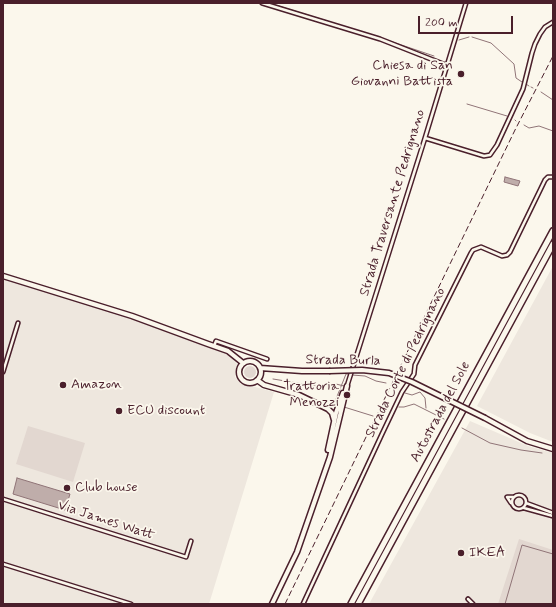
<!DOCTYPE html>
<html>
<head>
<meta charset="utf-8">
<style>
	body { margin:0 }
	#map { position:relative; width:556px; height:607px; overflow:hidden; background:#fbf7ec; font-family:Mynerve,sans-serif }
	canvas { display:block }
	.frame { position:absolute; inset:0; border:4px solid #4a1f2b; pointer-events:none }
	.scale { position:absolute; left:418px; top:16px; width:95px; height:18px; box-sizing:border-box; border:2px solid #4a1f2b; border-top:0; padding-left:5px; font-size:12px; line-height:14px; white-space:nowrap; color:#4a1f2b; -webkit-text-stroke:3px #fbf7ec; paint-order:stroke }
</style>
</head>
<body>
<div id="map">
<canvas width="556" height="607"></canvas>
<div class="frame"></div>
<div class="scale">200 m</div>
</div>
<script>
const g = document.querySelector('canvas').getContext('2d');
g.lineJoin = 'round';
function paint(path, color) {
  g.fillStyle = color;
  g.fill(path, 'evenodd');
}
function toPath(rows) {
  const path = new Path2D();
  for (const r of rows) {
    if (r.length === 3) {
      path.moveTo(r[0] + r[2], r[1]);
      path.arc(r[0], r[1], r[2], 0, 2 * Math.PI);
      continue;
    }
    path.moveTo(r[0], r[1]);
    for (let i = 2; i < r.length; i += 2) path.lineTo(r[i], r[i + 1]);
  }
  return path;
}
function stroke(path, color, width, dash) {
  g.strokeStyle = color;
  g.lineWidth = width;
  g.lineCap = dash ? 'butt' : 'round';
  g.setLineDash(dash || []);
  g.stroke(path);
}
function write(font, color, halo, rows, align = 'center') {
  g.font = font + ' Mynerve,sans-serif';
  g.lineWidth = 3.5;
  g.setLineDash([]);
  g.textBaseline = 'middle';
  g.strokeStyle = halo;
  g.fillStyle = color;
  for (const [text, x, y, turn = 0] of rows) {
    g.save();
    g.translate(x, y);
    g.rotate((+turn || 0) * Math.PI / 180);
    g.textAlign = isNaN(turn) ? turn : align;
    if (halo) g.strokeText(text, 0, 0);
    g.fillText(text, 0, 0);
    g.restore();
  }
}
const built = toPath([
	[553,266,553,442,530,433,477,406],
	[3,278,115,313,226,353,233,359,237,364,235,377,240,383,274,392,209,604,3,604],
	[470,421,528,446,553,453,553,604,369,604]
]);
const green = toPath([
	[250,372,6],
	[28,426,85,443,73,482,16,464],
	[519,539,553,550,553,604,498,604]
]);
const water = toPath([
	[505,177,520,181,518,186,504,182,505,177],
	[17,478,70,494,65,510,13,494,17,478]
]);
const stream = toPath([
	[269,3,372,35,434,56],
	[472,37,491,43,514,64,516,78,522,82],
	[459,40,469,37],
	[526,84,529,86],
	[531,87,533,88],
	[541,92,553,100],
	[467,104,507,116],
	[515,120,516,121],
	[524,125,529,128,539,126,553,131],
	[352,375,365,376,376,381,386,383],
	[273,379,316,386,336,384,344,386],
	[405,393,412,395,420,392,425,398,426,408],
	[334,404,346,374,349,374],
	[344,407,373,416],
	[399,407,404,407,414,404,444,419],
	[462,428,490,443,521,450,542,453],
	[505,604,522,545,553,554]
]);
const street = toPath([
	[262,3,380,39,446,65],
	[425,138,484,156,490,155,497,145,523,89,532,53,535,44,540,34,545,27,553,22],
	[214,346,216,341,267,359],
	[3,372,18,323],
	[347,386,425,138,466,3],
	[519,502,7],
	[3,499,186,557,191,541],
	[511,503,507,497,513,497],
	[526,503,553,513],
	[524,508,553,516],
	[3,564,131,604],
	[468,599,473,604],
	[303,604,382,434,402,392,414,374,415,365,471,253,473,250,481,247,502,256,507,255,510,252,545,180,548,177,553,177]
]);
const secondary = toPath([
	[3,276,132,316,208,344,228,351,243,363],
	[250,372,11],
	[260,368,302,371,329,371],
	[257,380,264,385,299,395,328,409,332,413,334,420],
	[485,418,527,441,553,449],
	[328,450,336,413,343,393],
	[272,604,297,552,330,457,347,386]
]);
const highway = toPath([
	[351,604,553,231],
	[358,604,553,244]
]);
const rail = toPath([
	[285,604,515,130,553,56]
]);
const secondaryBridge = toPath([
	[329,371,362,370,389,373,412,382,485,418]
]);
const markers = [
	[461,74,4,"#4a1f2b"],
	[63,385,4,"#4a1f2b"],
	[347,395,4,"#4a1f2b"],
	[119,411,4,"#4a1f2b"],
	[67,488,4,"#4a1f2b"],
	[461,553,4,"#4a1f2b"]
];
const poiNames = [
	["Chiesa di San",453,66,"right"],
	["Giovanni Battista",453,82,"right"],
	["Amazon",71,385],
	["Trattoria",339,387,"right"],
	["Menozzi",339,403,"right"],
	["ECU discount",127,411],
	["Club house",75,488],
	["IKEA",469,553]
];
const streetNames = [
	["Strada Traversante Pedrignano",393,203,-73],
	["Strada Burla",343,361,1],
	["Strada Corte di Pedrignano",406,363,-64],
	["Autostrada del Sole",441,412,-62],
	["Via James Watt",106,521,18]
];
paint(built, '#eee7de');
paint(green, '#e2d7d0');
paint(water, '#bfadaa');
stroke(water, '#907477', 1);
stroke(stream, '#907477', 1);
stroke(street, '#4a1f2b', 5.5);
stroke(secondary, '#4a1f2b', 7);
stroke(highway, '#4a1f2b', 8);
stroke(street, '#fbf7ec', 2.5);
stroke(secondary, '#fbf7ec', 4);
stroke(highway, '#fbf7ec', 5);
stroke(rail, '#4a1f2b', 1, [6, 3]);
stroke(secondaryBridge, '#4a1f2b', 7, []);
stroke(secondaryBridge, '#fbf7ec', 4);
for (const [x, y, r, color] of markers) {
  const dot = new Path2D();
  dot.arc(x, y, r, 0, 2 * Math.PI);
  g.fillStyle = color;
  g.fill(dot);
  stroke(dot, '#fbf7ec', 1.5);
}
write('14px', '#4a1f2b', '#fbf7ec', poiNames, 'left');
write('14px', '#4a1f2b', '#fbf7ec', streetNames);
</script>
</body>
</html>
